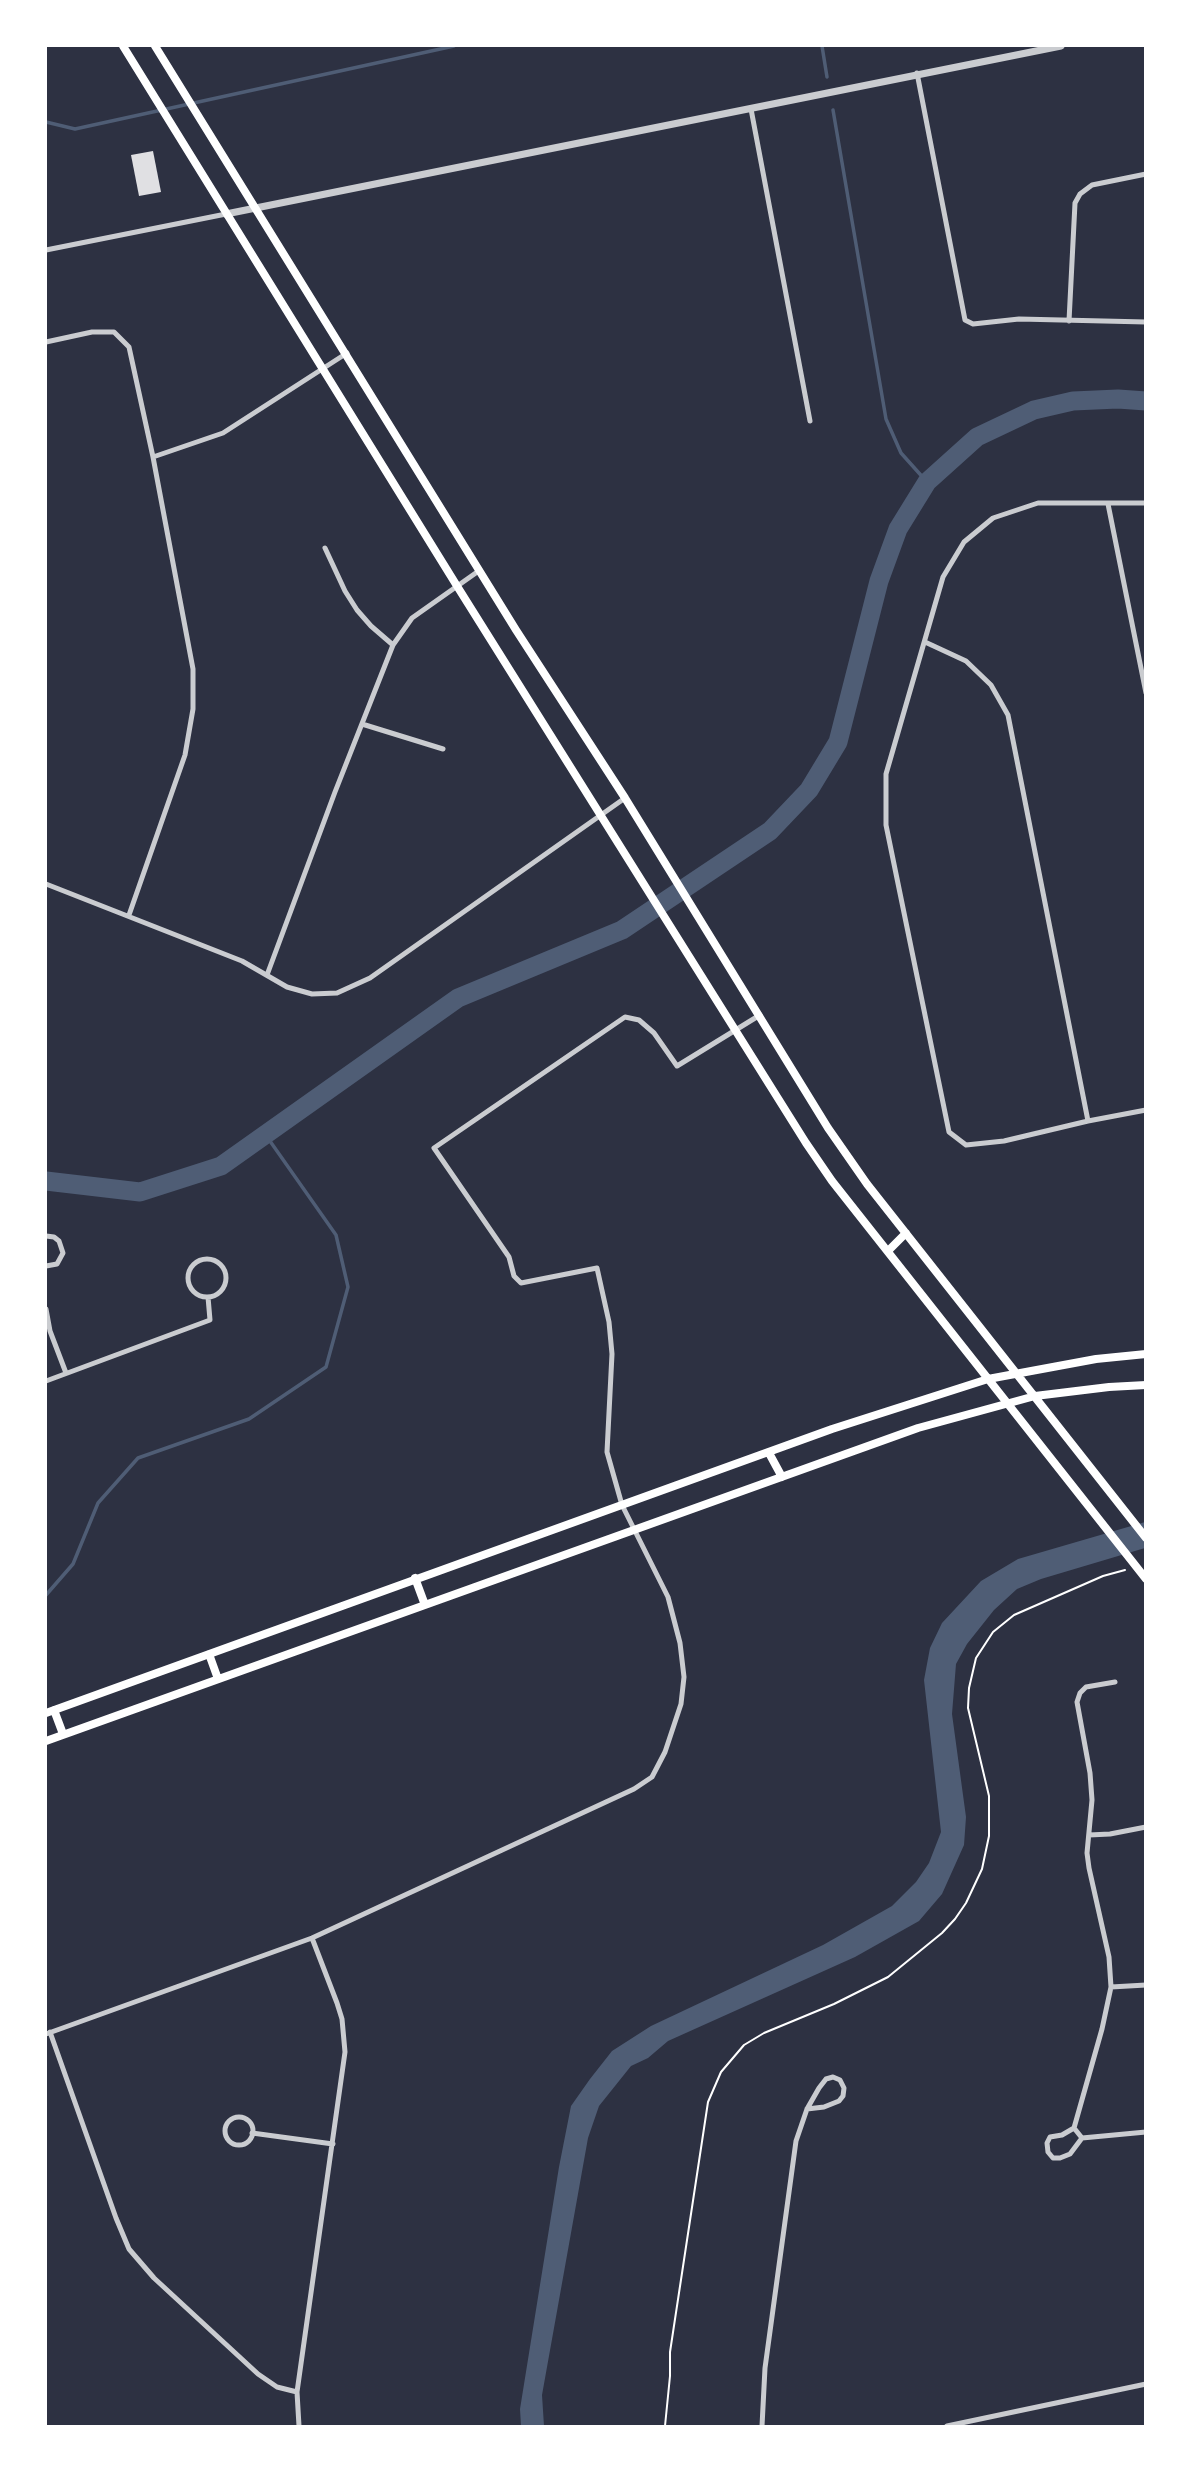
<!DOCTYPE html>
<html>
<head>
<meta charset="utf-8">
<style>
	body { margin:0 }
	#map { position:relative; width:1191px; height:2472px; overflow:hidden; background:#2d3142; font-family:Georgia,serif }
	canvas { display:block }
	.frame { position:absolute; inset:0; border:47px solid #fff; pointer-events:none }
</style>
</head>
<body>
<div id="map">
<canvas width="1191" height="2472"></canvas>
<div class="frame"></div>
</div>
<script>
const g = document.querySelector('canvas').getContext('2d');
g.lineJoin = 'round';
function paint(path, color) {
  g.fillStyle = color;
  g.fill(path, 'evenodd');
}
function toPath(rows) {
  const path = new Path2D();
  for (const r of rows) {
    if (r.length === 3) {
      path.moveTo(r[0] + r[2], r[1]);
      path.arc(r[0], r[1], r[2], 0, 2 * Math.PI);
      continue;
    }
    path.moveTo(r[0], r[1]);
    for (let i = 2; i < r.length; i += 2) path.lineTo(r[i], r[i + 1]);
  }
  return path;
}
function stroke(path, color, width, dash) {
  g.strokeStyle = color;
  g.lineWidth = width;
  g.lineCap = dash ? 'butt' : 'round';
  g.setLineDash(dash || []);
  g.stroke(path);
}
const water = toPath([
	[1145,1522,1145,1548,1041,1579,1017,1589,994,1610,967,1644,956,1664,952,1714,966,1817,964,1845,942,1894,919,1921,855,1957,668,2041,648,2058,631,2066,599,2106,588,2138,542,2395,544,2426,521,2426,520,2409,559,2167,571,2106,590,2079,612,2051,651,2026,823,1945,892,1906,916,1882,929,1863,941,1832,924,1680,930,1648,942,1623,981,1581,1018,1559]
]);
const stream = toPath([
	[822,46,827,77],
	[833,110,886,419,901,453,927,482],
	[46,122,75,129,454,46],
	[46,1595,73,1564,98,1503,138,1458,249,1419,326,1367,348,1287,336,1235,265,1134]
]);
const river = toPath([
	[46,1181,140,1192,221,1166,458,998,622,930,770,831,809,790,838,742,879,581,898,529,927,482,977,437,1034,410,1073,401,1118,399,1146,401]
]);
const building = toPath([
	[153,151,161,192,139,196,131,155]
]);
const path = toPath([
	[665,2426,670,2376,670,2352,708,2102,721,2072,744,2045,764,2033,834,2004,888,1977,942,1933,955,1919,966,1903,982,1869,989,1836,989,1796,968,1708,969,1688,976,1658,993,1632,1014,1615,1103,1576,1125,1570]
]);
const minor = toPath([
	[917,73,965,320,973,324,1019,319,1146,322],
	[751,109,810,421],
	[46,250,226,214],
	[1069,321,1075,203,1080,194,1092,185,1146,174],
	[46,342,92,332,114,332,129,347,153,457,193,669,193,709,185,755,129,915],
	[153,457,223,433,347,353],
	[1146,503,1038,503,993,518,964,542,943,577,886,774,886,825,949,1132,966,1145,1004,1141,1088,1121,1146,1110],
	[1108,504,1146,693],
	[325,548,345,591,357,610,371,626,393,645],
	[925,642,966,661,991,685,1008,715,1088,1121],
	[362,724,443,749],
	[46,884,242,961,287,987,312,994,337,993,370,978,625,798],
	[267,975,335,792,393,645,412,618,480,570],
	[46,1236,54,1237,59,1241,63,1253,57,1264,46,1266],
	[207,1278,19],
	[46,1309,50,1331,66,1373],
	[46,1381,210,1320,208,1297],
	[1089,1835,1110,1834,1146,1827],
	[1111,1987,1146,1985],
	[50,2032,116,2218,129,2249,154,2278,258,2374,277,2387,297,2392],
	[46,2034,312,1938,634,1789,652,1777,665,1752,681,1704,684,1677,680,1643,668,1597,622,1505,607,1452,612,1354,609,1322,597,1268,521,1283,514,1276,509,1257,434,1148,625,1017,639,1020,654,1033,677,1066,760,1015],
	[239,2131,14],
	[1074,2128,1082,2138,1146,2132],
	[252,2133,333,2144],
	[1082,2138,1070,2154,1060,2158,1053,2158,1048,2152,1047,2143,1050,2137,1062,2135,1074,2128,1102,2029,1111,1987,1109,1957,1089,1868,1087,1853,1092,1800,1090,1773,1077,1702,1080,1693,1086,1687,1115,1682],
	[299,2426,297,2392,345,2052,342,2019,337,2003,312,1938],
	[762,2426,765,2368,796,2141,807,2109,819,2088,826,2079,833,2077,840,2080,844,2088,843,2096,839,2101,824,2107,807,2109],
	[947,2426,1146,2384]
]);
const tertiary = toPath([
	[226,214,1061,46]
]);
const secondary = toPath([
	[123,46,457,586,806,1143,832,1181,1146,1579],
	[155,46,516,630,625,798,828,1128,867,1184,1146,1538],
	[888,1251,906,1233],
	[769,1453,782,1477],
	[415,1578,425,1605],
	[209,1654,218,1679],
	[54,1710,63,1734],
	[46,1713,832,1429,988,1379,1096,1359,1146,1354],
	[46,1741,918,1428,1035,1396,1109,1387,1146,1385]
]);
paint(water, '#4f5d75');
stroke(stream, '#4f5d75', 3.5);
stroke(river, '#4f5d75', 19);
paint(building, '#e0e0e3');
stroke(path, '#fff', 2);
stroke(minor, '#caccd0', 5);
stroke(tertiary, '#caccd0', 7);
stroke(secondary, '#fff', 8);
</script>
</body>
</html>
